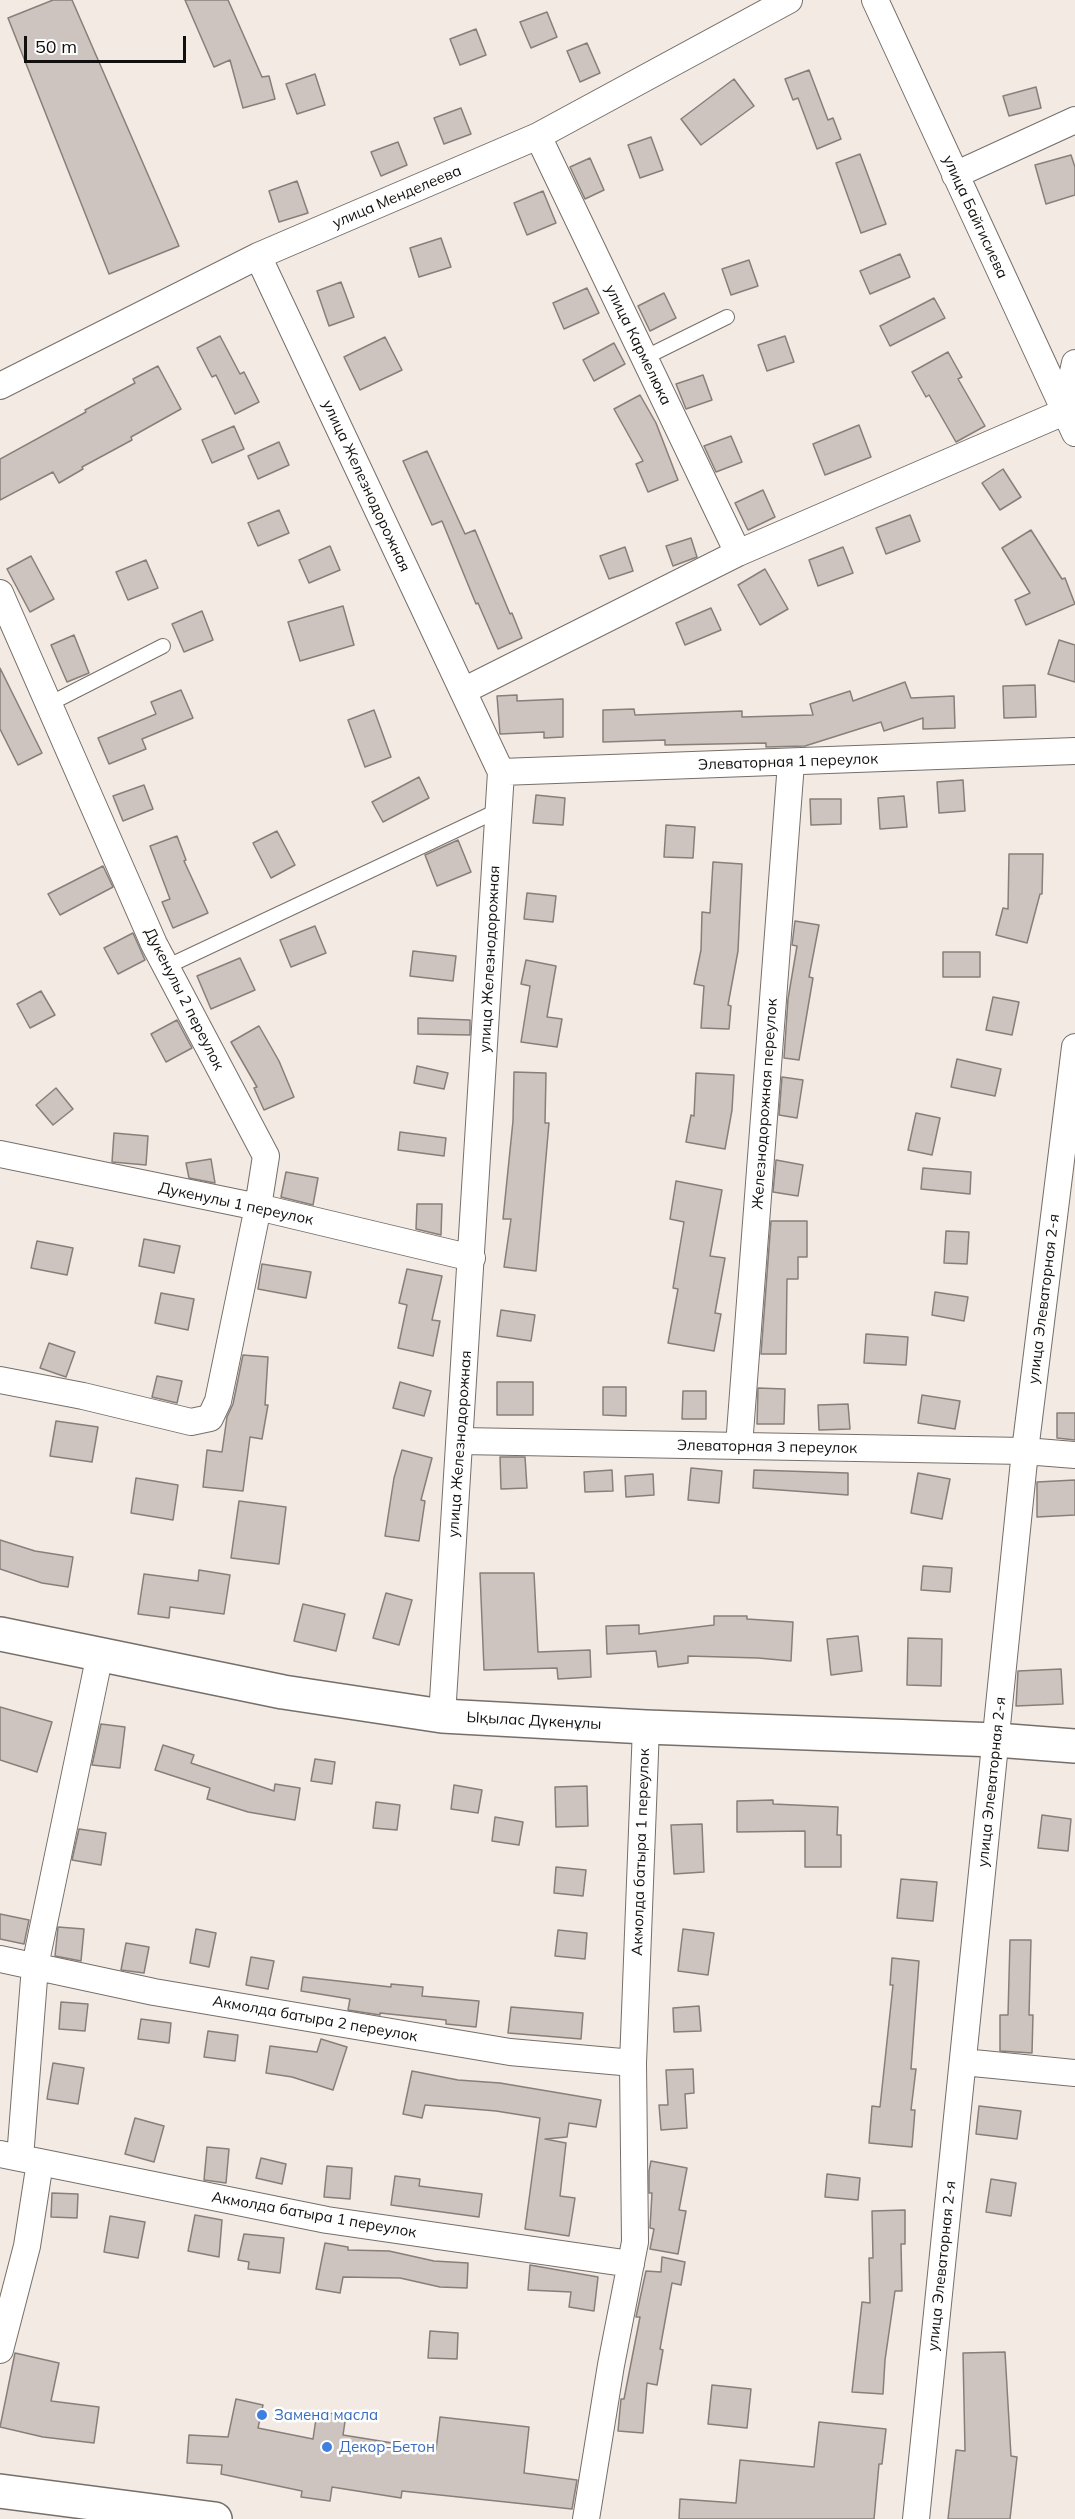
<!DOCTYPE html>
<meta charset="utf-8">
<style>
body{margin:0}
#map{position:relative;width:1075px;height:2519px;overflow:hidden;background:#f2eae3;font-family:Mulish,sans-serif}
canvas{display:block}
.scale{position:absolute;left:24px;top:36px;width:162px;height:27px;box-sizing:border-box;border:3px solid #12100e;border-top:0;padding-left:8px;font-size:18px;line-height:21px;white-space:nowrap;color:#12100e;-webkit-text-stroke:4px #fff;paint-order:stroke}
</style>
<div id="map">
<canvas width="1075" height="2519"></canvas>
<div class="scale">50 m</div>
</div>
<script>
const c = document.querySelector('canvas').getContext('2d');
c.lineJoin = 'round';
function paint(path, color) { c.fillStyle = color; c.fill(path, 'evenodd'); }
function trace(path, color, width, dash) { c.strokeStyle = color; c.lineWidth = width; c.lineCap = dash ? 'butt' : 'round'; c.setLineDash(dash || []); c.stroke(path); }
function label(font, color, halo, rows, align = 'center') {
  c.font = font + ' Mulish,sans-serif'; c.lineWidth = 5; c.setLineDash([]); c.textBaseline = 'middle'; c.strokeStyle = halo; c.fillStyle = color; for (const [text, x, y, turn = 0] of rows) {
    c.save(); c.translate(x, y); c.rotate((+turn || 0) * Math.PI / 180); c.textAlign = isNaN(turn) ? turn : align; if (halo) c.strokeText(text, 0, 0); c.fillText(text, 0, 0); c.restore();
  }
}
const building = new Path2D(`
 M53,0H72L179,246L109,274L8,18Z
 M185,0H228L262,77L269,76L275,99L243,108L230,60L214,67Z
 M547,12L557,37L531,48L520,22Z
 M476,29L486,55L460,65L450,39Z
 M587,43L600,73L580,82L567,51Z
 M809,70L828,120L833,118L841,139L817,149L798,98L793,100L785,79Z
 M315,74L325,105L297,114L286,84Z
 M734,79L754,106L701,145L681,119Z
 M1036,87L1041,108L1009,116L1003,96Z
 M461,108L471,134L444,144L434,118Z
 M651,137L663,170L640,178L628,145Z
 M398,142L407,165L381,176L371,152Z
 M860,154L886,224L861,233L836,163Z
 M1071,155L1075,167V195L1046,204L1035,165Z
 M590,158L604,190L585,199L570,167Z
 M297,181L308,213L279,222L269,191Z
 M543,191L556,223L527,235L514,203Z
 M441,238L451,267L419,277L410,248Z
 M900,254L910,277L870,294L860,271Z
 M749,260L758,286L731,295L722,269Z
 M341,282L354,317L329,326L317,291Z
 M587,288L599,313L564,329L553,303Z
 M664,293L676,318L650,331L638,306Z
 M934,298L945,318L890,346L880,326Z
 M220,336L240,374L244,372L259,402L235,414L216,375L212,377L197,348Z
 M785,336L794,362L767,371L758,345Z
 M385,337L402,370L360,390L344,357Z
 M614,343L625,364L594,381L583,360Z
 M948,352L962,377L958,379L985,426L956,442L929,395L926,397L912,372Z
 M158,366L181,409L131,437L132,440L82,467L83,469L59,483L53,472L0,500V459L86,412L85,410L135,383L133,379Z
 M703,375L712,400L686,409L676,384Z
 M640,395L656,423L678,480L648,492L636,464L643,461L614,409Z
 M859,425L871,457L825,475L813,444Z
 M234,426L244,449L212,463L202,440Z
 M731,436L742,462L716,472L704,446Z
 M279,442L289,465L258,479L248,456Z
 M427,451L465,534L475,530L510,614L512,613L522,638L498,649L478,603L476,604L442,521L432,525L403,461Z
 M1003,469L1021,497L1000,510L982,483Z
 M763,490L775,517L748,530L735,503Z
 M279,510L289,533L258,546L248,523Z
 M910,515L920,541L886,554L876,528Z
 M1031,530L1062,579L1065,578L1075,604L1026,625L1015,600L1030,593L1002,548Z
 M691,538L697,557L673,566L666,546Z
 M330,546L340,570L309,583L299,560Z
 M625,547L633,571L609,579L600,556Z
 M843,547L853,573L818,586L809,560Z
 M31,556L54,599L30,612L7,569Z
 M146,560L158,588L128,600L116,572Z
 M765,569L788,609L760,625L738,585Z
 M343,606L354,645L300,661L288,622Z
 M711,608L721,630L685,645L676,623Z
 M202,611L213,640L184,652L172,624Z
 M74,635L89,673L67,682L51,645Z
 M1059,640L1075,645V682L1048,674Z
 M0,668L42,753L18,765L0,729Z
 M905,682L911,698L954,696L955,728L923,729V718L884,731L881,722L805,746L766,747V743L665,745V740L603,742V710L634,709L635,715L742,711V717L813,715L810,704L850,691L853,701Z
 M1035,685L1036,717L1004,718L1003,686Z
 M181,690L193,718L142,739L146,749L109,764L98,738L156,714L151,702Z
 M517,695V701L563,699V737L544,738V732L500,734L497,696Z
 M374,710L391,757L365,767L348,720Z
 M419,777L429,798L383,822L372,802Z
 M963,780L965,811L939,813L937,782Z
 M144,785L153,809L123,821L113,796Z
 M536,795L565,798L563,825L533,823Z
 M904,796L907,827L880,829L878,798Z
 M810,799H841V824L811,825Z
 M666,825L695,827L693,858L664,857Z
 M277,831L295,865L271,878L253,843Z
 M177,836L186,860L184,861L208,913L173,928L162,902L170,899L150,846Z
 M458,840L471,872L437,886L425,855Z
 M1009,854H1043L1042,894H1040L1027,943L996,935L1003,908L1008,909Z
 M713,862L742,864L738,951L728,1005L731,1006L729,1029L701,1028L704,986L694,984L701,950L702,912L710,913Z
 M103,866L113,887L60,915L48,894Z
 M527,893L556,896L553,922L524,919Z
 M795,921L819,925L809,977L813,978L799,1060L784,1058L788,999L797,946L792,945Z
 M315,926L326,953L291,967L280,940Z
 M133,933L145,960L118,974L104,948Z
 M413,951L456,956L453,981L410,976Z
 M943,952H980V977H943Z
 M240,958L255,990L211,1009L197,976Z
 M526,960L556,966L547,1017L562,1019L557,1047L521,1042L530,986L521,984Z
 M41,991L55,1015L30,1028L17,1004Z
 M993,997L1019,1002L1012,1035L986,1030Z
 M418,1018L470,1020V1035L418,1034Z
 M177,1020L192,1048L166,1062L151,1034Z
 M259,1026L279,1061L294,1097L264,1110L254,1088L257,1087L231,1042Z
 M957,1059L1001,1069L995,1096L951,1087Z
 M417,1066L448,1073L444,1089L414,1083Z
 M514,1072L546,1073L545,1123H549L536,1271L504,1267L511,1219H503L513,1121Z
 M696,1073L734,1075L732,1110L725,1149L686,1142L691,1115L694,1116Z
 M782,1077L803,1080L797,1118L779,1115Z
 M56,1088L73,1109L53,1125L36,1105Z
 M916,1113L940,1118L932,1155L908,1150Z
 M400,1132L446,1138L444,1156L398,1150Z
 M114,1133L148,1136L146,1165L112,1162Z
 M211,1159L215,1183L189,1178L186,1163Z
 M776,1160L803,1165L798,1196L773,1192Z
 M923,1168L971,1172L970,1194L921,1189Z
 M286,1172L318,1178L313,1205L281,1197Z
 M676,1181L722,1190L710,1256L725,1258L715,1313L721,1314L714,1351L668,1343L678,1289L673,1288L684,1222L670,1219Z
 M417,1204H442L441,1235L416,1229Z
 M771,1221H807V1257H798V1279H787L786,1354H761Z
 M946,1231L969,1232L967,1264L944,1263Z
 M144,1239L180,1246L174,1273L139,1266Z
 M37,1241L73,1248L67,1275L31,1268Z
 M262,1264L311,1272L306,1298L258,1289Z
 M407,1269L442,1276L432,1320L440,1321L433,1356L398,1348L407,1305L399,1303Z
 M935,1292L968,1297L964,1321L932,1315Z
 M161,1293L194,1299L188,1330L155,1323Z
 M501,1310L535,1315L531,1341L497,1336Z
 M866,1334L908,1337L906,1365L864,1363Z
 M49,1343L75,1352L66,1377L40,1368Z
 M243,1355L268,1357L265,1405H268L262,1439L250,1437L243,1491L203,1487L207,1450L222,1452L227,1417L233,1404Z
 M157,1376L182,1381L177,1403L152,1397Z
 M400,1382L431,1391L424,1416L393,1408Z
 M497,1382H533V1415H497Z
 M603,1387H626V1416L603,1415Z
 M758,1388L785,1389L784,1424H757Z
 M683,1391H706V1419H682Z
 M922,1395L960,1401L955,1429L918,1423Z
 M848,1404L850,1429L819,1430L818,1405Z
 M1057,1413H1075V1440L1057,1438Z
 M56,1421L98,1427L92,1462L50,1456Z
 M402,1450L432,1458L421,1500L425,1501L419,1541L385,1536L394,1478Z
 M500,1457H525L527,1488L501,1489Z
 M691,1468L722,1471L719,1503L688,1500Z
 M612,1470L613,1491L585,1492L584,1472Z
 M754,1470L848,1473V1495L753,1488Z
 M918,1473L950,1479L942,1519L911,1513Z
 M653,1474L654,1495L626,1497L625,1476Z
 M136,1478L178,1485L173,1520L131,1513Z
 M1075,1480V1515L1037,1517V1482Z
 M239,1501L286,1507L279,1564L231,1558Z
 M0,1540L35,1551L73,1557L68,1587L42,1583L0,1569Z
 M923,1566L952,1568L950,1592L921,1590Z
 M199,1570L230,1575L224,1614L170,1607L169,1618L138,1614L144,1574L198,1581Z
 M480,1573H534L538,1652L590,1650L591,1677L558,1679L557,1668L484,1670Z
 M386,1593L412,1600L399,1645L373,1638Z
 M303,1604L345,1614L336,1651L294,1641Z
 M714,1616H747V1619L793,1622L791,1661L758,1658L688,1656V1663L658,1667L656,1651L607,1654L606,1626L639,1625V1634L714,1625Z
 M858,1636L862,1671L831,1675L827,1639Z
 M908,1638L942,1639L941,1686L907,1685Z
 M1061,1669L1063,1704L1016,1706L1018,1671Z
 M0,1707L52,1722L37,1772L0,1760Z
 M101,1724L125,1727L120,1768L92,1765Z
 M163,1745L194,1755L191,1763L274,1791L275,1784L300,1788L295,1820L248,1812L207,1799L210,1788L155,1770Z
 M315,1759L335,1762L332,1784L311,1781Z
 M454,1785L482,1790L478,1813L451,1809Z
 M587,1786L588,1826L556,1827L555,1787Z
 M773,1800V1804L838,1807L837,1835H841V1867H805V1831L737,1832V1801Z
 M376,1802L400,1805L397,1830L373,1828Z
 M1042,1815L1071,1819L1068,1851L1038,1848Z
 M495,1817L523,1822L519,1845L492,1841Z
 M702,1824L704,1872L674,1874L671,1825Z
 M79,1829L106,1833L101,1865L72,1860Z
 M556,1867L586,1870L583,1896L554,1893Z
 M901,1879L937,1882L933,1921L897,1918Z
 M0,1914L29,1920L24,1944L0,1939Z
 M58,1927L84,1929L81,1961L55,1956Z
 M196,1929L216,1933L209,1967L190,1963Z
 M683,1929L714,1933L708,1975L678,1971Z
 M558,1930L587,1933L585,1959L555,1956Z
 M1010,1940H1031L1029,2015H1033L1032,2053L1000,2051V2015H1008Z
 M126,1943L149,1947L144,1973L121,1970Z
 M251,1957L274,1961L268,1989L246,1985Z
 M892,1958L919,1961L911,2069H916L911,2110H915L912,2147L869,2143L872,2106L880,2107L893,1985H890Z
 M303,1977L391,1987V1984L423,1987L422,1996L479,2001L476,2027L446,2024V2020L380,2013V2015L348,2010L350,1999L301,1991Z
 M61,2002L88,2004L85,2031L59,2029Z
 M699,2006L701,2031L674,2032L673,2008Z
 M511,2007L583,2013L581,2039L508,2033Z
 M141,2019L171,2023L169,2043L138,2039Z
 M208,2031L238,2035L235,2061L204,2057Z
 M321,2039L347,2047L333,2090L292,2077L266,2073L270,2046L317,2052Z
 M53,2063L84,2068L78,2104L47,2099Z
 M693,2069L694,2093L685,2094L687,2128L661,2130L659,2105H668L666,2070Z
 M412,2071L458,2080L500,2083L601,2100L596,2127L569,2123L567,2137L545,2139L566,2143L560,2196L575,2198L569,2236L525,2229L540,2118L496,2111L425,2105L422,2118L403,2114Z
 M979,2106L1021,2111L1017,2139L976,2134Z
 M135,2118L164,2126L154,2162L125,2154Z
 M207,2147L229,2149L226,2183L204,2180Z
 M261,2158L286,2164L282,2184L256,2178Z
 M651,2161L687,2168L679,2210L686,2211L678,2254L650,2249L654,2229L650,2228L652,2193H649V2171Z
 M327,2166L352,2168L350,2199L324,2197Z
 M827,2174L860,2178L858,2200L825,2197Z
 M395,2176L420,2179L419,2186L482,2194L479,2217L391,2205Z
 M991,2179L1016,2183L1011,2216L986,2212Z
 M52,2193L78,2194L77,2218L51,2217Z
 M905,2210V2244H901L902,2291H895L885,2360L883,2394L852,2392L862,2302L870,2303L869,2258H873L872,2211Z
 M195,2215L222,2220L219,2257L188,2251Z
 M110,2216L145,2222L138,2258L104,2252Z
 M244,2234L284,2238L280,2273L248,2269L249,2262L238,2260Z
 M325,2243L348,2247V2250L389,2251L434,2261L468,2263L467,2288L440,2287L400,2278L343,2277L340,2293L316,2289Z
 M662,2257L685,2262L681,2285L672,2283L660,2349L663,2350L657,2385L647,2383L643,2433L618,2431L621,2399H624L640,2317H636L646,2271L661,2272Z
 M530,2265L598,2277L594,2311L569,2307L571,2292L528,2290Z
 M430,2331L458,2333L457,2359L428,2358Z
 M1005,2352L1011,2456L1017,2457L1010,2519H948L956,2450L965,2451L963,2353Z
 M15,2353L59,2363L51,2401L99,2407L94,2443L43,2437L0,2427Z
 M712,2385L751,2389L747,2428L708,2424Z
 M236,2399L263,2405L258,2428L313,2439L317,2412L346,2415L343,2435L436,2450L440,2417L529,2427L524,2473L577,2480L572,2509L402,2491L401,2498L332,2487L330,2501L301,2497L302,2491L221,2474L222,2465L187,2463L189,2435L228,2437Z
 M819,2422L886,2429L882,2464H879L874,2519H679L680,2499L736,2503L740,2460L814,2467Z`);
paint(building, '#cdc3bf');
trace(building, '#887f7b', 1.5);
const lane = new Path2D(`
 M644,358L727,317
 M49,704L163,646
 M166,967L499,810`);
const street = new Path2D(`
 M875,0L1075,433
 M538,136L738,553
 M955,175L1075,120
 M258,256L501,772L442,1716
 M0,386L258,256L538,136L789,0
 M0,593L154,944L266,1156L258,1207L218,1401L210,1418L191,1422L83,1396L0,1380
 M463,691L738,553L1064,412L1075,363
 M501,772L1075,751
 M0,1154L258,1207L472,1258
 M460,1441L1025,1451L1075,1455
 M739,1446L791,763
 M0,1959L154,1992L510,2052L633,2063
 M963,2062L1075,2073
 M0,2154L327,2220L631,2264
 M20,2158L35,1966L100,1654
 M0,2350L27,2246L40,2162
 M586,2519L611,2365L635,2242L633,2063L646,1727
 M916,2519L1025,1451L1075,1047`);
const secondary = new Path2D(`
 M0,1634L283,1692L442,1716L646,1727L996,1740L1075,1746
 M0,2491L215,2519`);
trace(lane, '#766f69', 16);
trace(street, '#766f69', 28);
trace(secondary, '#766f69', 36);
trace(lane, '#fff', 14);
trace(street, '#fff', 26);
trace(secondary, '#fff', 33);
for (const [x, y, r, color] of [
 [262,2415,6,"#3f7fe0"],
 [327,2447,6,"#3f7fe0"]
]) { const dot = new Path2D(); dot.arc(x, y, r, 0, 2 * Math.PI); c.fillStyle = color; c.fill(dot); trace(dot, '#fff', 2); }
label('15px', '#12100e', '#fff', [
 ["улица Менделеева",397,197,-23],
 ["улица Байгисиева",975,217,65],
 ["улица Кармелюка",638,345,64],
 ["улица Железнодорожная",366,486,65],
 ["Элеваторная 1 переулок",788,762,-2],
 ["улица Железнодорожная",490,959,-87],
 ["Дукенулы 2 переулок",184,999,63],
 ["Железнодорожная переулок",765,1104,-86],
 ["Дукенулы 1 переулок",236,1204,12],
 ["улица Элеваторная 2-я",1044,1299,-83],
 ["улица Железнодорожная",460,1444,-86],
 ["Элеваторная 3 переулок",767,1447,1],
 ["Ықылас Дүкенұлы",534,1721,3],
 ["улица Элеваторная 2-я",992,1782,-84],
 ["Акмолда батыра 1 переулок",641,1852,-88],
 ["Акмолда батыра 2 переулок",315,2019,10],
 ["Акмолда батыра 1 переулок",314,2215,10],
 ["улица Элеваторная 2-я",942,2266,-84]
]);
label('15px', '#366cbe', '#fff', [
 ["Замена масла",274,2415],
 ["Декор-Бетон",339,2447]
], 'left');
</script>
